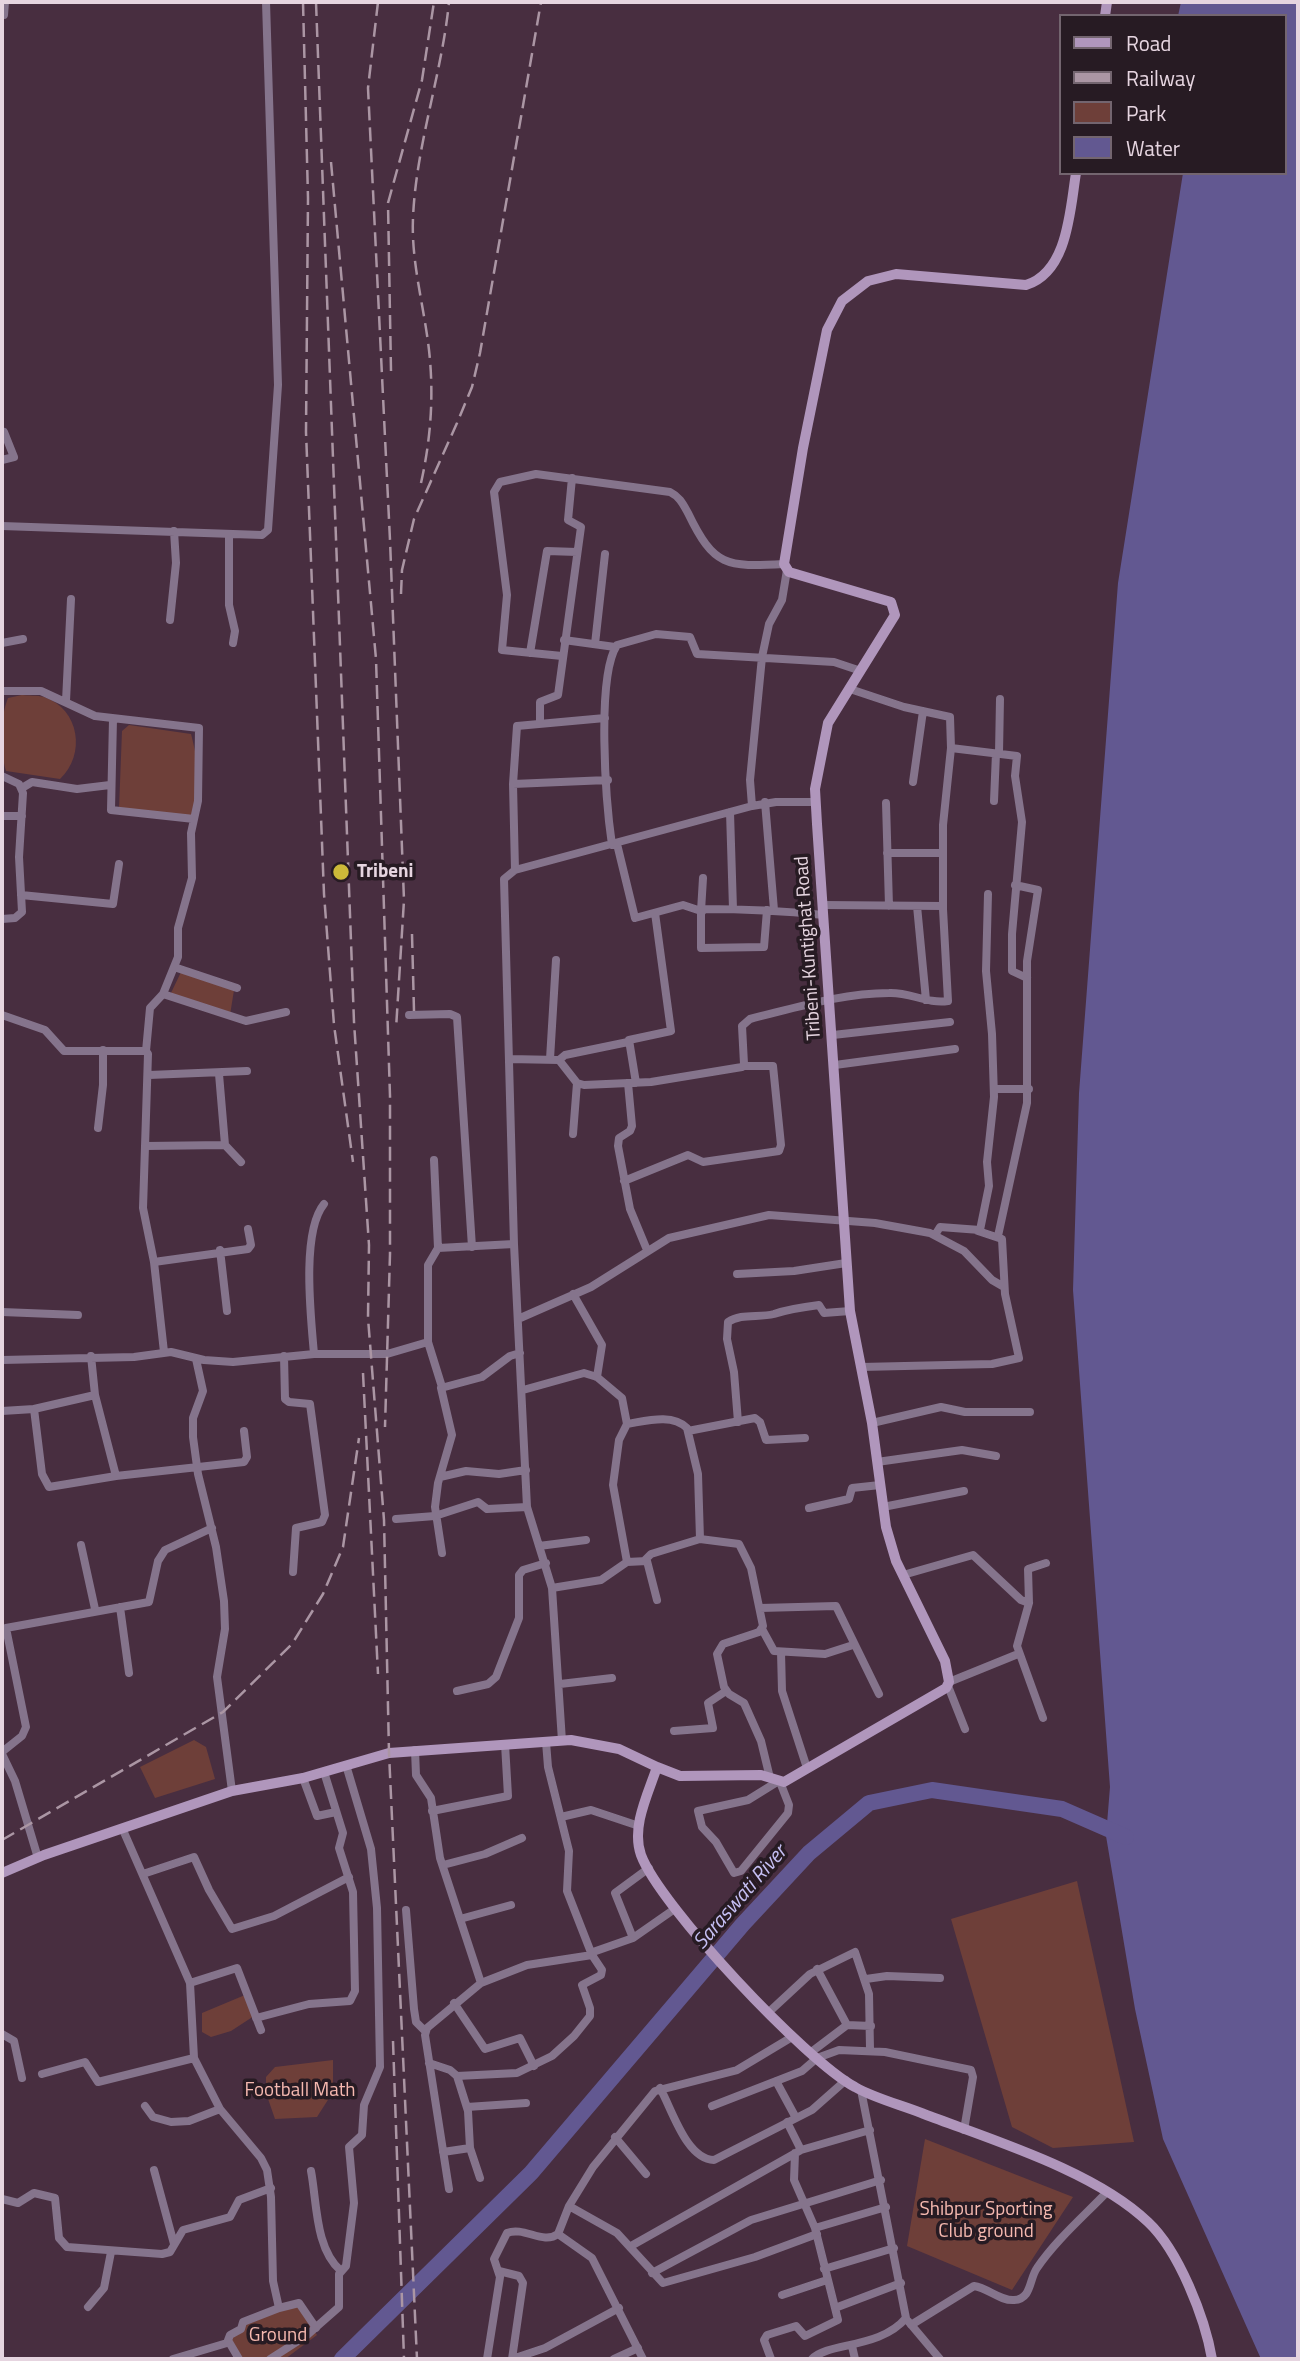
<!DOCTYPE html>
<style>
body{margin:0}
#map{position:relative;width:1300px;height:2361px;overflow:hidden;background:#482e40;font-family:"Titillium Web",sans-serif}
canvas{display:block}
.frame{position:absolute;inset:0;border:4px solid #e6d5e0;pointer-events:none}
.legend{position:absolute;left:1059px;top:14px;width:228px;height:161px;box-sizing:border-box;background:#271b23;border:2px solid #73656f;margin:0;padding:9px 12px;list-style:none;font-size:21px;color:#e6d5e0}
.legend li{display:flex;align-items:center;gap:14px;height:35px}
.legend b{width:35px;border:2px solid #73656f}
</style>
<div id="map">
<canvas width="1300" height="2361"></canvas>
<div class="frame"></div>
<ul class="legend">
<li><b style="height:9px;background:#b096bc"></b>Road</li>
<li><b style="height:9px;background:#ab96a4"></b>Railway</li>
<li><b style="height:19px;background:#6e3f39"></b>Park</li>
<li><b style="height:19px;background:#625891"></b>Water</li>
</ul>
</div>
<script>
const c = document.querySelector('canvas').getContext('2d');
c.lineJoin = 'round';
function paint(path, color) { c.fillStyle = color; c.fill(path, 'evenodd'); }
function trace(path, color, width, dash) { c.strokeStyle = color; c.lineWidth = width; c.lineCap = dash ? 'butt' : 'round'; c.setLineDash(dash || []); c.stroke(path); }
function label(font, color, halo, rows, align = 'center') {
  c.font = font + ' "Titillium Web",sans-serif'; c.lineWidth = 7; c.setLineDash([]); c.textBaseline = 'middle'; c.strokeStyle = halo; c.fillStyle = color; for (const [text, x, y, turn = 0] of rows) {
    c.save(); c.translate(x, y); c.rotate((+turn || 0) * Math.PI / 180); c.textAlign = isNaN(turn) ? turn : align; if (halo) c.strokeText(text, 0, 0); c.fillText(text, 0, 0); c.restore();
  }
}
paint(new Path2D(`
 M22,695C28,696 37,695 44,697C80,709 86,755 60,779L6,771C0,750 0,718 8,698Z
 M129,725L191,734C198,760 204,796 189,819L119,809L122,731Z
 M182,970L235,984L230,1015L170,995Z
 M194,1740L206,1747L215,1779L155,1798L140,1767Z
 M1077,1881L1134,2142L1053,2148L1012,2127L951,1919Z
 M245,1995L254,2016L231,2031L211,2037L202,2032V2013Z
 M333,2060V2092L317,2117L275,2119L266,2093V2077L275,2067Z
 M925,2139L1073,2197L1012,2290L907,2246Z
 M297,2303L317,2335L285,2359H241L227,2333Z`), '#6e3f39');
paint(new Path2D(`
 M1181,2H1298V2359H1261L1163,2139L1135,2009L1106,1836L1110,1787L1073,1290L1079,1093L1118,583L1183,173H1284V16H1178Z`), '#625891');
trace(new Path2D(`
 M342,2359L531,2173L743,1924L809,1853L869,1803L932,1790L1062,1809L1126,1837`), '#625891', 16);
trace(new Path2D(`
 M4,15L5,2
 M2,460L14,457L4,432
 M2,526L262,535L268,530L278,385L266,2
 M229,534V605L235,631L233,643
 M170,620L176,563L174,531
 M564,640L615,647
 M2,643L23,639
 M595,644L605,554
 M530,653L547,551L577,552
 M562,656L502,650L507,595L494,492L500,482L536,474L670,492C680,497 683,504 688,513C714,567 726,567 784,564
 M850,689L904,707L950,717L951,748L1017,756L1015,776L1022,822L1012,934V971L1027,978
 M2,691H41L95,716L199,728L198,801L191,833L192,878L178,928V957L163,994L150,1008L146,1051
 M66,701L71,599
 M113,719L111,810L194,819
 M540,722V702L558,695L581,527L568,520L572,478
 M999,753L1000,699
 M2,776L19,784L23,793L19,857L22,912L15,918L2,919
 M913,782L923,711
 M513,784L608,780
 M22,788L32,782L77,789L110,785
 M994,801L996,753
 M765,802L774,910
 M886,803L889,906
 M752,806L750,780L762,657L769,624L782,600L787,570
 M730,812L733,909
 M2,816H22
 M617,844L635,918L683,905L701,911L703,878
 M612,845C606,804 596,677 617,645L656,634L690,637L697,654L834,662L861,671
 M887,853H943
 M515,870L513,784L517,726L605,718
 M21,895L113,904L119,864
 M823,905L943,906
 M917,906L926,1000
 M767,910L764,947L701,948V913L704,909C744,909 784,911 824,915
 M174,967L237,988
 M163,994L246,1021L286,1012
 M2,1015L45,1030L64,1051H146L148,1054L143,1208L154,1262L164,1352
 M409,1015L450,1014L457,1017L472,1247
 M833,1035L950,1022
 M509,1059L559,1060L577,1083L584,1085L651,1082L742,1067L744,1064L742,1026L750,1019C795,1008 842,993 889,993C910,992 927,1004 948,1001L943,909V825L951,748
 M550,1059L556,960
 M559,1060L565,1055L628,1042
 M835,1065L955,1049
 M219,1074L225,1145
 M149,1075L247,1071
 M628,1083L632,1126L630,1131L619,1138L618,1146L630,1209L647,1250
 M636,1083L629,1040L671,1031L655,913
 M994,1089H1029
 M98,1128L103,1085V1050
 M573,1134L577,1083
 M146,1146L225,1145L241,1162
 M434,1160L438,1248L514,1244
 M624,1181L688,1155L703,1162L779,1151L781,1145L773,1066H743
 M935,1235L940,1227L980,1230L989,1186L987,1162L994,1097L992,1034L986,971L988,894
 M998,1236L1027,1103V961L1038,890L1015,885
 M438,1248L428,1265V1342L442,1387
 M220,1250L227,1311
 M154,1262L248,1249L251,1245L248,1229
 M737,1274L794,1271L846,1263
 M573,1294L602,1345L597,1377
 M2,1312L78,1315
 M518,1319L591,1287L669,1238L769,1215L875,1223L930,1233L964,1251L992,1280L1004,1287
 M314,1354C311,1318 301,1232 324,1204
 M91,1356L95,1395L116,1476
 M284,1356L285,1399L289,1402L310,1404L325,1515L322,1522L296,1528L293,1572
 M196,1359L203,1391L193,1418V1437L198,1474L216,1547L224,1601L225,1629L217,1677L232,1791
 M2,1360L134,1357L171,1352L204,1360L233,1362L314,1354H387L428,1342
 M861,1367L992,1364L1019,1358L1005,1294L1002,1239L978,1231
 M523,1390L584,1373L597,1377L622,1398L627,1424L619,1440L613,1485L627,1562L601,1580L552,1588
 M95,1395L34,1409L42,1474L49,1487L116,1476L244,1462L247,1457L244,1431
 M2,1411L34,1409
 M738,1422L734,1372L727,1339L728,1322C741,1313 759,1318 774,1314C789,1309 803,1307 819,1305L824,1313L850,1311
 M872,1423L941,1407L965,1412H1030
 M627,1424C646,1421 672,1413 687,1428L698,1474L700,1539
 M688,1431L755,1418L760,1422L766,1440L805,1438
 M877,1462L962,1450L996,1456
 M440,1477L466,1471L499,1474L526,1470
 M883,1507L964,1491
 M809,1508L849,1499L852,1488L880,1485
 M396,1519L435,1516L478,1502L487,1509L527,1507
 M81,1545L95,1609
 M539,1546L586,1540
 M442,1553L435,1507L438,1483L452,1435L441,1388L482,1377L510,1356L520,1353
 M645,1560L651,1554L700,1539L739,1544L751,1568L763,1626L759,1632L723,1644L717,1654L724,1687L729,1694L744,1703L761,1741L770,1778
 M627,1562L647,1561L657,1600
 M903,1575L973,1555L1021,1600L1029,1603
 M120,1607L129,1673
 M760,1608L836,1606L879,1694
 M762,1629L774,1651L825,1654L853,1645
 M781,1652L782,1691L807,1768
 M949,1682L1018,1654
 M560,1684L612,1678
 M948,1686L965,1729
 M457,1691L488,1684L496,1677L519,1618V1575L523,1570L546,1563
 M1043,1718L1017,1646L1029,1603L1028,1569L1046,1563
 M674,1731L713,1728L708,1703L726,1691
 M562,1741L552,1588L527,1507L514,1244L504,879L515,870L752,806L776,802H816
 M415,1750L416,1775L431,1798L440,1858L481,1983
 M2,1752L22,1736L26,1727L6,1628L149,1602L158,1561L165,1550L212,1528
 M2,1754L15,1781L38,1858
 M303,1778L317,1816L336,1812
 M777,1782L748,1800L698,1811L702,1827L716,1842L734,1873L741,1871L788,1813L789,1805L780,1782
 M432,1811L508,1796L505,1744
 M561,1817L591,1810L639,1826
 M123,1830L190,1983L194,2058L220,2109L261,2158L267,2170L271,2197L273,2281L279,2308L243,2322L241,2329L230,2335L227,2343L173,2359
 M443,1865L485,1854L522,1838
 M143,1874L194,1857L209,1890L232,1929L274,1916L349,1877
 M406,1910L414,2009L416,2022L425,2031
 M460,1919L511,1905
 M633,1938L615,1893L649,1868
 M593,1952L633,1938L676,1908
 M817,1969L847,2025
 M866,1979L887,1976L940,1978
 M190,1983L237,1968L261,2030
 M454,2003L485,2049L520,2038L534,2066
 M769,2012L810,1974L855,1952L869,1994L870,2049
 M256,2018L309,2004L350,2001L355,1991L353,1892L339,1848L343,1833L324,1772
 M2,2034L14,2041L22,2078
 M810,2053L847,2025L871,2026
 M429,2063L450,2070L457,2076L468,2111L470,2148L480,2178
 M42,2074L85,2062L98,2082L194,2058
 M457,2076L517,2073L552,2056L574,2036L590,2016V2008L582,1985L601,1975L602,1970L592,1955
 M776,2081L796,2118
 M660,2088C672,2109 686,2159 714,2160L812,2110L846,2080
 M145,2106L153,2117L171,2122L189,2121L220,2109
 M712,2106L802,2071L817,2058L839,2050L885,2052L971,2070L973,2077L964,2130
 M467,2107L526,2103
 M787,2122L801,2150
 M615,2137L646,2174
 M443,2152L470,2148
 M154,2170L174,2244
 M311,2171C317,2202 315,2249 341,2271
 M449,2189L425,2035L427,2028L481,1983L527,1965L592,1955L567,1891L569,1851L548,1767L546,1742
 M2,2199L18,2203L34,2193L55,2198L59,2238L67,2247L162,2254L170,2252L183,2230L230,2217L239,2200L271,2188
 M569,2206L617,2233L663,2283L755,2257L817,2234
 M815,2228L886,2207
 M631,2246L801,2150L870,2130
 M824,2269L894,2248
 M499,2271L519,2276L523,2283L512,2359L545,2348L619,2308
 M652,2273L751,2220L881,2180
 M782,2295L827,2280
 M88,2307L104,2288L111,2252
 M279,2308L299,2303L316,2328
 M835,2308L901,2283
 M908,2321L940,2359
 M911,2325L974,2286C988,2288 1000,2301 1014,2300C1032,2299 1029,2279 1037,2268C1056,2240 1084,2216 1107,2192
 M229,2342L239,2359
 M852,2346L855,2359
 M270,2359L306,2336L339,2307V2274L346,2266L354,2203L349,2147L362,2135L364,2105L380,2067L377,1908L371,1849L346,1765
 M487,2359L500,2277L494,2259L507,2233C524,2226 543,2245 558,2234
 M614,2359L638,2348
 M643,2359L592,2258L558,2234L569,2206L593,2167L655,2091L737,2070L792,2037
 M771,2359L764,2340L767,2335L796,2326L805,2336L838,2320L815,2228L794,2180L795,2153
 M812,2359C828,2342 880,2349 906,2318L861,2090`), '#85748c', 8);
trace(new Path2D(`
 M1105,16L1107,2
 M657,1767L680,1776L761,1775L784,1782L946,1688L949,1682L945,1661L896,1561L886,1527L872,1423L850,1311L817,824L815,789L828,723L895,615L891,602L789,572L784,564L803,448L827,330L842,301L868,281L896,274L1026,285C1068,272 1070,210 1076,173
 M2,1873L44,1855L232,1791L303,1778L389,1753L571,1740L619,1749L657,1767C648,1794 631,1827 641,1855C660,1906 806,2061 855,2087C876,2099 902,2105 924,2114C992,2140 1095,2171 1148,2222C1179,2251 1205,2318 1212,2359`), '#b096bc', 10);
trace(new Path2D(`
 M303,2L308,198L306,432L324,894L334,1025L353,1162
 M316,2L354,1022L369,1245L368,1318L384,1520L389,1753L417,2359
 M378,2L368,88L390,540L404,900L396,1029
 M331,162L376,659L390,1096V1254L385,1427
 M391,371L388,203L422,80L434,2
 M421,483C431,438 434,395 429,350C424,306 411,262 413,218C416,145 442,74 449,2
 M401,594L402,570L414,519L457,423L472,387L480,353L541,2
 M412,934L414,1011
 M363,1373L378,1674
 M2,1840L223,1712L292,1644L323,1594L343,1547L359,1438
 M393,2041L404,2359`), '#ab96a4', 2.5, [14, 7]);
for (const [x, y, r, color] of [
 [341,872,9,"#ccb939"]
]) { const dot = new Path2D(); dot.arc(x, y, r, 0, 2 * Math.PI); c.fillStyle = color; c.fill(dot); trace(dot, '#271b23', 2.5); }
label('bold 19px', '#e6d5e0', '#271b23', [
 ["Tribeni",357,872]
], 'left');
label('19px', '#e6d5e0', '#271b23', [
 ["Tribeni-Kuntighat Road",809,948,-94]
]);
label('19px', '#f6b9b0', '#271b23', [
 ["Football Math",300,2091],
 ["Shibpur Sporting",986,2210],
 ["Club ground",986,2232],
 ["Ground",278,2336]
]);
label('italic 21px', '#c5bff3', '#271b23', [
 ["Saraswati River",741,1898,-49]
]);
</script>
